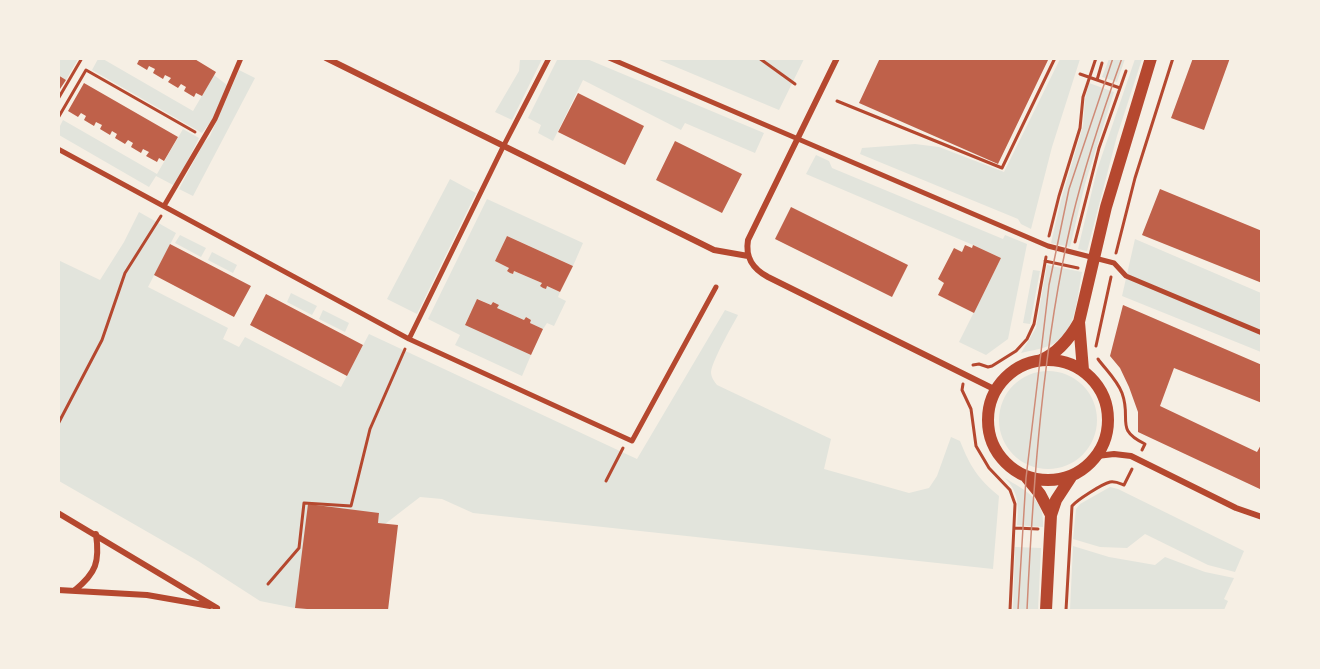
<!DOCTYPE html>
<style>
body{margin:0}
#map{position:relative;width:1320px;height:669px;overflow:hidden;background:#f6efe4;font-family:Mulish,sans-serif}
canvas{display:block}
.frame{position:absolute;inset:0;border:60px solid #f6efe4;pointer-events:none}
</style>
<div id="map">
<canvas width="1320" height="669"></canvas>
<div class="frame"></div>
</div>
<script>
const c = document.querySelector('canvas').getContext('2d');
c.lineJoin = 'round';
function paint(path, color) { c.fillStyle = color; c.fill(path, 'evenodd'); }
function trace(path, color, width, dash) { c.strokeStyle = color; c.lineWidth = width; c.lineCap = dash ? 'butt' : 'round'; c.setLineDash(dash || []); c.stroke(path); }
paint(new Path2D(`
 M59,58L78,59L66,80L59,75Z
 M558,58L587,59L764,133L755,153L685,123L681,130L583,80L553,141L538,133L541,125L528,118Z
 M98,59H103L193,111L214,75L227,85L213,119L202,133L92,70Z
 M520,59H542L512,120L495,112L519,71Z
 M657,59H804L779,110Z
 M1060,59H1080L1052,147L1031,229L1021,224L1018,219L860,154L862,148L915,144L939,147L1004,172Z
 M1109,59H1125L1117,82L1102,77Z
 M1135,59H1142L1117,136L1087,251L1078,249L1097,170Z
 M239,70L255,78L193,196L179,189L203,144L210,136Z
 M1089,83L1114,92L1085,184L1070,247L1051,243L1061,200L1083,126L1085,99Z
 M63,120L157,174L183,129L199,138L175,186L156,176L149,187L59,135V128Z
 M816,155L829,161L832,168L1003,239L1005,235L1027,244L1008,339L986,355L959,342L1001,258L973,245L806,174Z
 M450,179L476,193L417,314L387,299Z
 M487,199L583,243L573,266L507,236L495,261L509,268L507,271L513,274L514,271L542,283L540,286L546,289L547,286L560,292L558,297L566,301L554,326L547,323L543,329L530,323L531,320L526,317L524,320L497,308L498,305L493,302L491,305L478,299L465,324L531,355L522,376L455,345L460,335L428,319Z
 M139,212L176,233L148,287L228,328L223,339L239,347L245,337L341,387L369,334L637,459L725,310L738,315C731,328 713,359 711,372C711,377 714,381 717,385L831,439L824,469L909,493L929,488L937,476L951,437L960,441C970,466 978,479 999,496L993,569L473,513L442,499L420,497L385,524L378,523L379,513L295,608L260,601L198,561L59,481L58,260L100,280L124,242Z
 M180,235L206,248L201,257L175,243Z
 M1135,239L1261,293V352L1122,296Z
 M212,252L237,265L233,273L208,260Z
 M1047,265L1082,272C1077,295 1077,332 1053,344C1044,349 1032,350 1021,353L1036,328Z
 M1033,270L1040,271L1030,324L1023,323Z
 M291,293L317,306L312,315L287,302Z
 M323,310L349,323L345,332L319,319Z
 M999 420a49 49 0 1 1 98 0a49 49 0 1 1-98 0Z
 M1005,478C1025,491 1045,498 1043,527L1017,525C1019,507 1019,492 1005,478Z
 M1110,487L1118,489L1244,551L1235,572L1208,565L1145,534L1127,548L1100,547L1073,539L1076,509L1080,504Z
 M1073,546L1109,557L1155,565L1165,557L1205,572L1234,578L1224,599L1228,601L1224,610H1070Z
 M1015,547L1041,548L1038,610H1013Z`), '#e2e4dc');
paint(new Path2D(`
 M137,58H193L216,72L202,96L196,93L194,97L184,91L186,87L181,84L178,88L168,82L171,78L165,75L163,79L153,73L155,69L149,66L147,70L137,64L139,60Z
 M880,58H1049L998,164L859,103Z
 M1193,58H1230L1204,130L1171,118Z
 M58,75L66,80L58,92Z
 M84,83L178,137L164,161L159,158L157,162L146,156L149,152L143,149L141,153L131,147L133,143L128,140L125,144L115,138L117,134L112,131L110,135L100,129L102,125L96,122L94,126L84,120L86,116L81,113L78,117L68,111Z
 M578,93L644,126L625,165L558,132Z
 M675,141L742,174L722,213L656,180Z
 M1160,189L1262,231V283L1142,235Z
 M791,207L908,265L892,297L775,239Z
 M507,236L573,266L560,292L547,286L546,289L543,288L540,286L542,283L514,271L513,274L510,273L507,271L509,268L495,261Z
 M170,244L251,286L234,317L154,275Z
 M965,245L972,248L973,245L1001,258L974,313L938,295L944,283L938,279L954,248L962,252Z
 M266,294L363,345L347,376L250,325Z
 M477,299L491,305L493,302L499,305L497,308L524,320L526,317L531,320L530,323L543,329L531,355L465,325Z
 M1123,305L1262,365V403L1174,368L1160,406L1257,452L1262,443V490L1138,432V412L1129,387L1120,368L1110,356Z
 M308,504L379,513L378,523L398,525L388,610H319L295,608Z`), '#bf614a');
trace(new Path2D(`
 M759,58L795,84
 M1080,74L1120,88
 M1097,80L1102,63
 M58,99L82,58
 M837,101L1002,168L1055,58
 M58,118L86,70L195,132
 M1049,236L1059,196L1080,128L1083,97L1096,58
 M1075,242L1099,148L1126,71
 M1116,253L1135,178L1173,58
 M1045,261L1078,268
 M1096,346L1111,277
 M1098,359C1106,370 1117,380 1122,393C1132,420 1114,429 1145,444L1142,450
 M973,365L979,364L988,367L992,366L1016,351L1027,339L1034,324L1046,257
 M963,384L962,390L971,409L976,446L989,468L1010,490L1015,504L1010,610
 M58,424L102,340L125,273L161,216
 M606,481L623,448
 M1015,528L1038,529
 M268,584L299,548L304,503L351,506L370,429L405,349
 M1066,610L1072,506C1077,500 1102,484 1110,482C1115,481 1119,483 1124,485L1132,469`), '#b5482f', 3);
trace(new Path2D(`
 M609,58L1048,246L1114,263L1126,276L1262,333
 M58,149L409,339L632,441L716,287
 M164,206L215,119L241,58
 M409,339L503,147L549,58`), '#b5482f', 5);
trace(new Path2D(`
 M326,58L714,250L748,256
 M837,58L748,240C745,258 753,269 768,277L996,390
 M1097,456L1114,454L1131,456L1236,508L1262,517
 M58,513L217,608
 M58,590L147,595L210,606
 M75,590C96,573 100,562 96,534`), '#b5482f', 6);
trace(new Path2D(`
 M988 420a60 60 0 1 1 120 0a60 60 0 1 1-120 0Z
 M1041,360C1058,353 1070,338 1079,322
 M1083,370L1079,322L1106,207L1151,58
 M1027,478L1040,494L1051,515
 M1046,610L1051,515L1056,500L1071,477`), '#b5482f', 12);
trace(new Path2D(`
 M1018,610L1026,478L1049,285L1069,189L1113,58
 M1027,610C1033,482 1043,344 1072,219C1085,164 1103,111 1122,58`), '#cf8b77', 1.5);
</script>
